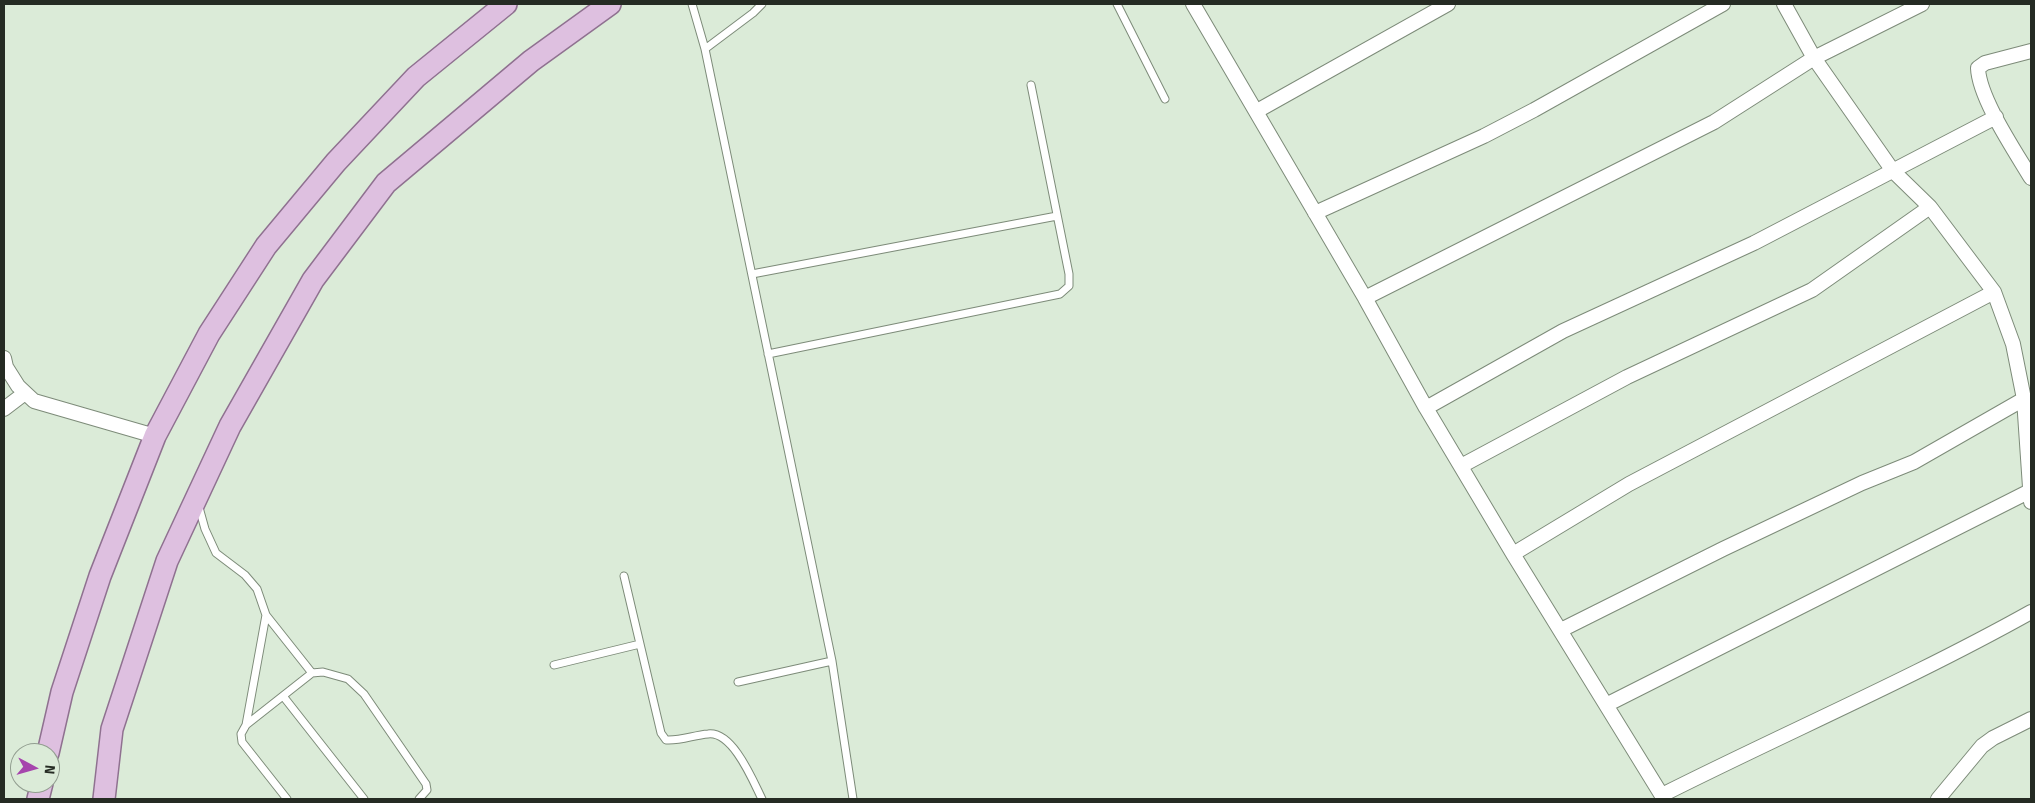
<!DOCTYPE html>
<style>
body{margin:0}
#map{position:relative;width:2035px;height:803px;overflow:hidden;background:#dbebd8;font-family:"Fira Sans",sans-serif}
canvas{display:block}
.frame{position:absolute;inset:0;border:5px solid #252b23;pointer-events:none}
.north{position:absolute;left:10px;top:743px;width:50px;height:50px;box-sizing:border-box;background:#dbebd8;border:1px solid #929e90;border-radius:50%;rotate:96deg;font-size:14px;font-weight:700;line-height:20px;text-align:center;color:#252b23}
.north::after{content:'';display:block;margin:auto;width:18px;height:22px;background:#a645ad;clip-path:polygon(50% 0,100% 100%,50% 72%,0 100%)}
</style>
<div id="map">
<canvas width="2035" height="803"></canvas>
<div class="frame"></div>
<div class="north">N</div>
</div>
<script>
const c = document.querySelector('canvas').getContext('2d');
c.lineJoin = 'round';
function trace(path, color, width, dash) { c.strokeStyle = color; c.lineWidth = width; c.lineCap = dash ? 'butt' : 'round'; c.setLineDash(dash || []); c.stroke(path); }
const lane = new Path2D(`
 M692,4L705,49L832,661L853,799
 M1117,4L1165,99
 M705,49L753,13L762,4
 M752,274L1057,216
 M768,354L1060,294L1069,286V274L1031,85
 M196,506L200,511L205,529L216,553L245,575L257,589L266,615L312,673L323,672L348,679L364,694L426,784L427,790L419,799
 M624,576L661,733L666,740C681,741 694,735 708,734C733,731 753,781 762,799
 M554,665L640,644
 M738,682L832,661
 M283,696L364,799
 M246,725L266,615
 M287,799L242,742L241,734L246,725L312,673`);
const street = new Path2D(`
 M1193,4L1365,298L1426,408L1513,554L1664,799
 M1784,4L1814,58L1893,171L1930,207L1994,292L2013,344L2024,399L2031,502
 M2031,51L1985,63L1978,68C1979,98 2015,151 2031,178
 M1257,111L1448,4
 M1315,213L1484,136L1534,110L1723,4
 M1365,298L1714,122L1814,58L1922,4
 M4,358L6,367L18,386L34,401L155,436
 M1426,408L1563,331L1754,243L1996,117
 M4,409L25,393
 M1461,466L1627,377L1812,290L1930,207
 M1513,554L1629,484L1994,292
 M1561,630L1723,549L1862,483L1914,462L2024,399
 M1606,705L2030,491
 M1662,795C1785,733 1911,679 2031,612
 M1938,799L1982,746L1993,738L2031,719`);
const primary = new Path2D(`
 M48,753L62,692L100,576L155,436L209,334L266,246L336,162L416,77L506,4
 M38,799L42,783
 M104,799L112,729L167,561L230,426L313,280L386,183L531,61L610,4`);
trace(lane, '#7d8b79', 9);
trace(street, '#7d8b79', 16);
trace(primary, '#8f7190', 24);
trace(lane, '#fff', 7);
trace(street, '#fff', 14);
trace(primary, '#dec0e0', 21);
</script>
